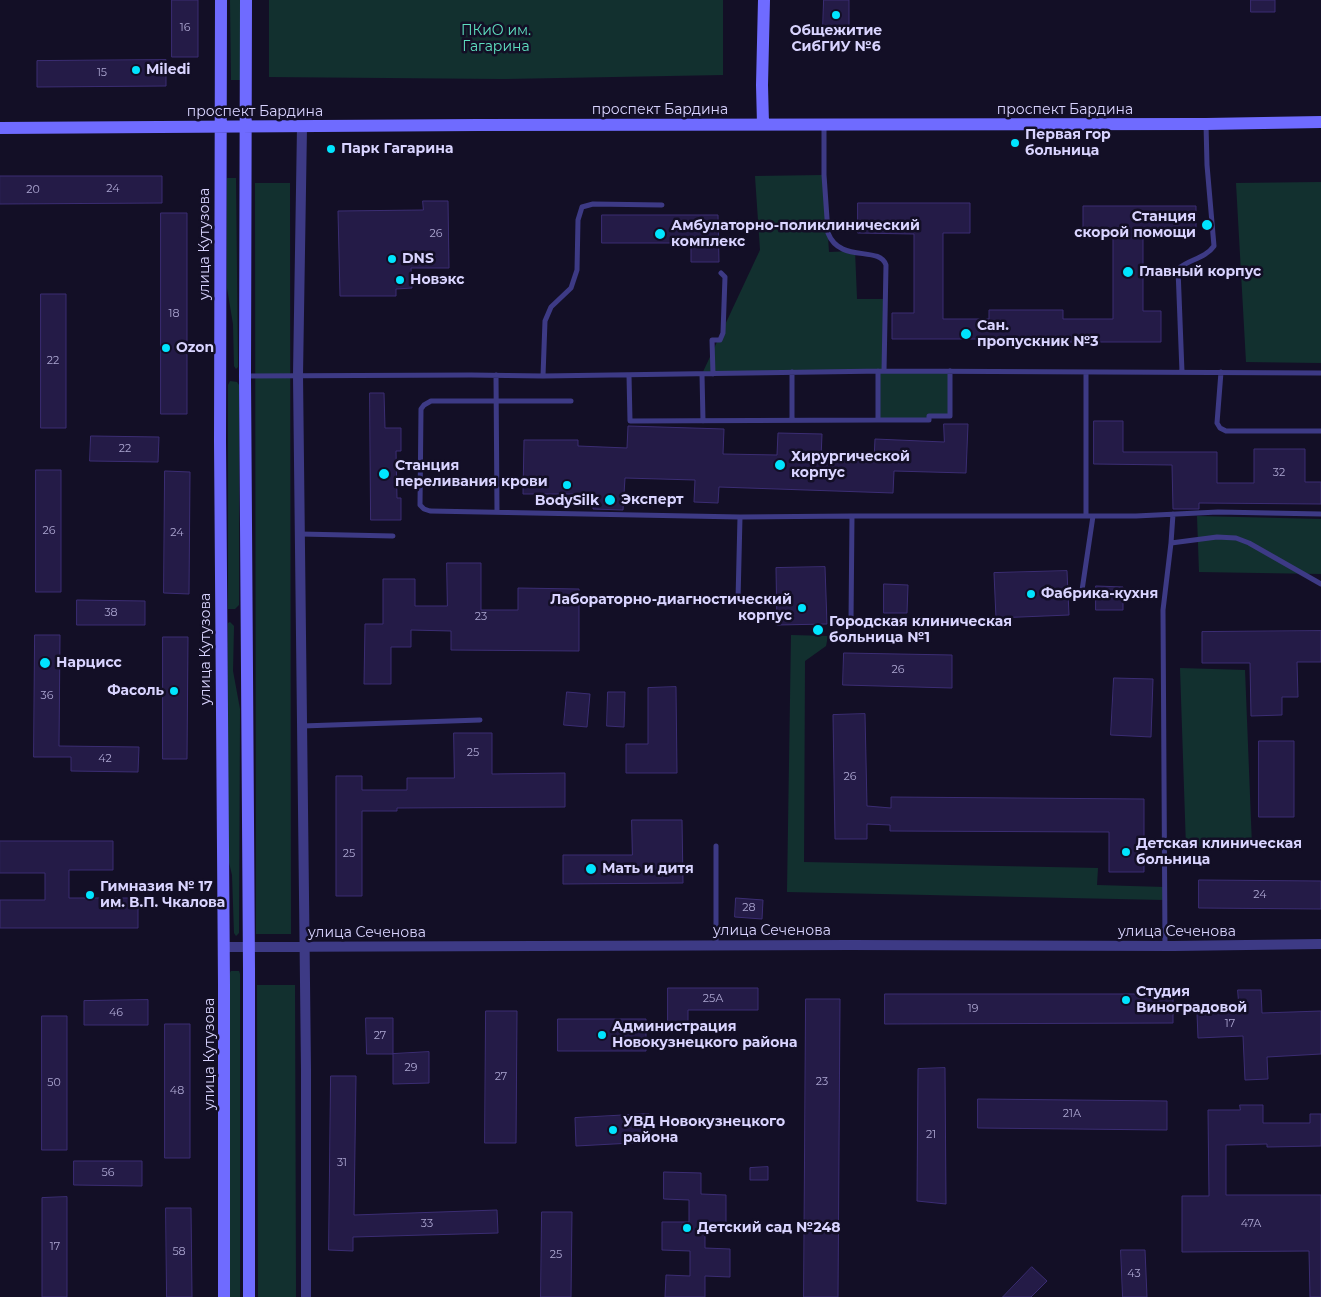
<!DOCTYPE html>
<meta charset="utf-8">
<style>
body{margin:0}
canvas{display:block;background:#130f26}
</style>
<canvas width="1321" height="1297"></canvas>
<script>
const c = document.querySelector('canvas').getContext('2d');
c.lineJoin = 'round';
function paint(path, color) { c.fillStyle = color; c.fill(path, 'evenodd'); }
function trace(path, color, width, dash) { c.strokeStyle = color; c.lineWidth = width; c.lineCap = dash ? 'butt' : 'round'; c.setLineDash(dash || []); c.stroke(path); }
function label(font, color, halo, rows, align = 'center') {
  c.font = font + ' Montserrat,sans-serif'; c.lineWidth = 5; c.setLineDash([]); c.textBaseline = 'middle'; c.strokeStyle = halo; c.fillStyle = color; for (const [text, x, y, turn = 0] of rows) {
    c.save(); c.translate(x, y); c.rotate((+turn || 0) * Math.PI / 180); c.textAlign = isNaN(turn) ? turn : align; if (halo) c.strokeText(text, 0, 0); c.fillText(text, 0, 0); c.restore();
  }
}
paint(new Path2D(`
 M230,0H240L241,80H231Z
 M269,0H723V75L504,79L269,77Z
 M824,175L829,252L855,251L857,299H884V371H950V416H929V420H878V371L702,374L760,250L755,176Z
 M227,178H236L238,367L236,369L234,366L233,324L227,288Z
 M1321,182V363L1246,362L1236,183Z
 M255,183H290L291,934H256Z
 M230,381L237,382L239,385V605L235,609H228V385Z
 M1197,516L1321,519V574L1199,572Z
 M230,622L234,626L233,671L240,709L239,933L236,936L234,933L232,875L227,854L228,623Z
 M791,635L828,636L826,646L805,661L804,862L1098,868L1097,885L1164,887L1165,900L787,892Z
 M1180,668L1245,670L1252,846L1186,847Z
 M231,971H239L240,974V1297H230L229,974Z
 M257,985H295L296,1297H258Z`), '#12302f');
const building = new Path2D(`
 M172,0H198V57H172Z
 M824,0H849V30H823Z
 M1251,0H1275V12H1251Z
 M166,60V86L37,87V61Z
 M0,176H162V203L0,204Z
 M423,201H448L449,268H411L412,288L396,289V296H340L338,211L423,210Z
 M858,203H970V233H943V319H989V310H1063V319H1113V230H1083V206H1196V232H1143V311H1161V342H1068V346L994,345V339H892V313H914V234L858,233Z
 M161,213H187V414H161Z
 M602,215H718L719,262H691V243H602Z
 M41,294H66V428H41Z
 M370,393H384L385,428H401V451H396L397,498H401V520H371Z
 M1094,421H1123V452H1217V483H1254V449H1305V482H1321V504L1199,503V509H1173L1172,465L1094,464Z
 M944,424H968L966,473L894,471L893,493L719,487L718,503L694,502L695,480L625,478L623,510L593,509V494H523L524,440H578V446L627,448L628,426L724,429L723,454L777,455L778,433L822,434L821,458L874,460L875,439L944,442Z
 M91,436L159,437L158,462L90,461Z
 M36,470H61V592H36Z
 M165,471L190,472L189,594L164,593Z
 M447,563H481V610H518V588L579,589V651L451,650V631L411,630V647H391V684H364L365,624H383V579H415V606H447Z
 M825,567L827,624L777,625L776,568Z
 M1067,571L1069,615L996,618L994,573Z
 M884,584L908,585L907,613H884Z
 M1096,586L1123,587V610H1096Z
 M77,600L145,601V625H77Z
 M1321,631V662H1297L1298,697H1282V715L1251,716L1250,663H1202V632Z
 M35,635H60L59,746L139,747L138,772L71,771V757H34Z
 M163,637H188L187,759H163Z
 M844,653L952,655V688L843,685Z
 M1114,678L1153,679L1151,737L1111,735Z
 M676,687L677,773H626V744H648V688Z
 M567,692L590,694L587,727L564,725Z
 M608,692H625L624,727L607,726Z
 M865,714L867,806L891,808V797L1144,799V872H1109V832L890,831V825L867,824V839H835L833,715Z
 M454,733H492V774L565,773V807L397,808V811H362V896H336V776H362V790H407V778H454Z
 M1259,741H1294V817H1259Z
 M632,820H682L683,883L563,884V855H632Z
 M0,841H113V870H69V898H138V928H0V900H45V873H0Z
 M1199,880L1321,881V909L1199,908Z
 M736,898L763,900L762,919L735,917Z
 M668,988H758V1010H688V1023H668Z
 M1238,990H1261L1262,1013L1321,1011V1054L1267,1057L1268,1079L1245,1080L1243,1036L1198,1038L1197,1013L1239,1012Z
 M885,994H1173V1023L885,1024Z
 M806,999H840L838,1297H804Z
 M148,1000V1025H84V1001Z
 M486,1011H517L516,1143H485Z
 M42,1016H67V1150H42Z
 M366,1018H393V1054H367Z
 M558,1019H646V1051H558Z
 M165,1024H190V1158H165Z
 M429,1052V1083L393,1084V1054Z
 M945,1068L946,1204L917,1201L918,1069Z
 M331,1076H356L354,1215L497,1210L498,1233L353,1237V1251L329,1250Z
 M978,1099L1167,1101V1130L978,1128Z
 M1240,1105H1263V1123H1310V1114H1321V1146L1267,1147V1144L1226,1145V1195H1321V1297H1310L1309,1251L1182,1252V1196H1209L1208,1110H1240Z
 M649,1114L651,1142L576,1146L575,1118Z
 M74,1161H142V1186L74,1185Z
 M768,1167V1180H750V1168Z
 M664,1172L701,1173V1194L726,1195V1224H705V1248L730,1249V1277L705,1276V1297H665L666,1275L690,1276V1251L662,1250V1222H689V1200L664,1199Z
 M67,1197V1297H42V1198Z
 M166,1208H191L192,1297H167Z
 M542,1212H572L571,1297H541Z
 M1121,1250H1145L1147,1297H1123Z
 M1032,1267L1047,1281L1031,1297H1003Z`);
paint(building, '#241b47');
trace(building, '#3b2d73', 1);
trace(new Path2D(`
 M878,371V420H929V416H950V371
 M884,371L1321,373
 M792,372V420
 M1182,372L1178,269C1189,259 1205,259 1214,246L1207,165L1206,124
 M1221,372L1217,423L1220,428L1226,431H1321
 M702,374L703,421
 M713,374L712,340H720L723,333L725,277L721,273
 M496,375L497,512
 M629,375L630,421L878,420
 M246,376L471,375L543,376L884,371L886,265C879,245 840,264 828,233L824,175V125
 M543,376L545,321L551,307L571,288L577,270L578,220L582,207L593,204L662,205
 M571,401H431L424,405L421,409L420,505L424,509L430,511L740,517L852,516L851,621
 M852,516H1136L1218,512L1321,514
 M1086,516V372
 M300,534L393,536
 M1171,543L1217,537L1236,538L1249,543L1321,584
 M1081,597L1093,516
 M738,600L740,517
 M302,726L480,720
 M716,846V945
 M1165,946L1163,610L1171,543L1173,514`), '#3d3a85', 5);
trace(new Path2D(`
 M302,127L298,375L306,1069V1297
 M224,947L850,945L1173,946L1321,944`), '#3d3a85', 10);
trace(new Path2D(`
 M221,0L220,441L224,984V1297
 M246,0L245,376L249,968V1297
 M763,124L762,85L764,0
 M0,128L478,125L1206,124L1321,122`), '#6f6bff', 12);
for (const [x, y, r, color] of [
 [836,15,5,"#00e5ff"],
 [136,70,5,"#00e5ff"],
 [1015,143,5,"#00e5ff"],
 [331,149,5,"#00e5ff"],
 [1207,225,6,"#00e5ff"],
 [660,234,6,"#00e5ff"],
 [392,259,5,"#00e5ff"],
 [1128,272,6,"#00e5ff"],
 [400,280,5,"#00e5ff"],
 [966,334,6,"#00e5ff"],
 [166,348,5,"#00e5ff"],
 [780,465,6,"#00e5ff"],
 [384,474,6,"#00e5ff"],
 [567,485,5,"#00e5ff"],
 [610,500,6,"#00e5ff"],
 [1031,594,5,"#00e5ff"],
 [802,608,5,"#00e5ff"],
 [818,630,6,"#00e5ff"],
 [45,663,6,"#00e5ff"],
 [174,691,5,"#00e5ff"],
 [1126,852,5,"#00e5ff"],
 [591,869,6,"#00e5ff"],
 [90,895,5,"#00e5ff"],
 [1126,1000,5,"#00e5ff"],
 [602,1035,5,"#00e5ff"],
 [613,1130,5,"#00e5ff"],
 [687,1228,5,"#00e5ff"]
]) { const dot = new Path2D(); dot.arc(x, y, r, 0, 2 * Math.PI); c.fillStyle = color; c.fill(dot); trace(dot, '#130f26', 2); }
label('11px', '#aca6d1', null, [
 ["16",185,28],
 ["15",102,73],
 ["24",113,189],
 ["20",33,190],
 ["26",436,234],
 ["18",174,314],
 ["22",53,361],
 ["22",125,449],
 ["32",1279,473],
 ["26",49,531],
 ["24",177,533],
 ["38",111,613],
 ["23",481,617],
 ["26",898,670],
 ["36",47,696],
 ["25",473,753],
 ["42",105,759],
 ["26",850,777],
 ["25",349,854],
 ["24",1260,895],
 ["28",749,908],
 ["25А",713,999],
 ["19",973,1009],
 ["46",116,1013],
 ["17",1230,1024],
 ["27",380,1036],
 ["29",411,1068],
 ["27",501,1077],
 ["23",822,1082],
 ["50",54,1083],
 ["48",177,1091],
 ["21А",1072,1114],
 ["21",931,1135],
 ["31",342,1163],
 ["56",108,1173],
 ["33",427,1224],
 ["47А",1251,1224],
 ["17",55,1247],
 ["58",179,1252],
 ["25",556,1255],
 ["43",1134,1274]
]);
label('14px', '#5fe0c0', '#130f26', [
 ["ПКиО им.",496,31],
 ["Гагарина",496,47]
]);
label('bold 14px', '#d9d4ff', '#130f26', [
 ["Общежитие",836,31,"center"],
 ["СибГИУ №6",836,47,"center"],
 ["Miledi",146,70],
 ["Первая гор",1025,135],
 ["больница",1025,151],
 ["Парк Гагарина",341,149],
 ["Станция",1196,217,"right"],
 ["скорой помощи",1196,233,"right"],
 ["Амбулаторно-поликлинический",671,226],
 ["комплекс",671,242],
 ["DNS",402,259],
 ["Главный корпус",1139,272],
 ["Новэкс",410,280],
 ["Сан.",977,326],
 ["пропускник №3",977,342],
 ["Ozon",176,348],
 ["Хирургической",791,457],
 ["корпус",791,473],
 ["Станция",395,466],
 ["переливания крови",395,482],
 ["Эксперт",621,500],
 ["BodySilk",567,501,"center"],
 ["Фабрика-кухня",1041,594],
 ["Лабораторно-диагностический",792,600,"right"],
 ["корпус",792,616,"right"],
 ["Городская клиническая",829,622],
 ["больница №1",829,638],
 ["Нарцисс",56,663],
 ["Фасоль",164,691,"right"],
 ["Детская клиническая",1136,844],
 ["больница",1136,860],
 ["Мать и дитя",602,869],
 ["Гимназия № 17",100,887],
 ["им. В.П. Чкалова",100,903],
 ["Студия",1136,992],
 ["Виноградовой",1136,1008],
 ["Администрация",612,1027],
 ["Новокузнецкого района",612,1043],
 ["УВД Новокузнецкого",623,1122],
 ["района",623,1138],
 ["Детский сад №248",697,1228]
], 'left');
label('14px', '#d9d4ff', '#130f26', [
 ["проспект Бардина",660,110],
 ["проспект Бардина",1065,110],
 ["проспект Бардина",255,112],
 ["улица Кутузова",205,244,-90],
 ["улица Кутузова",206,649,-90],
 ["улица Сеченова",772,931],
 ["улица Сеченова",1177,932],
 ["улица Сеченова",367,933],
 ["улица Кутузова",210,1054,-90]
]);
</script>
